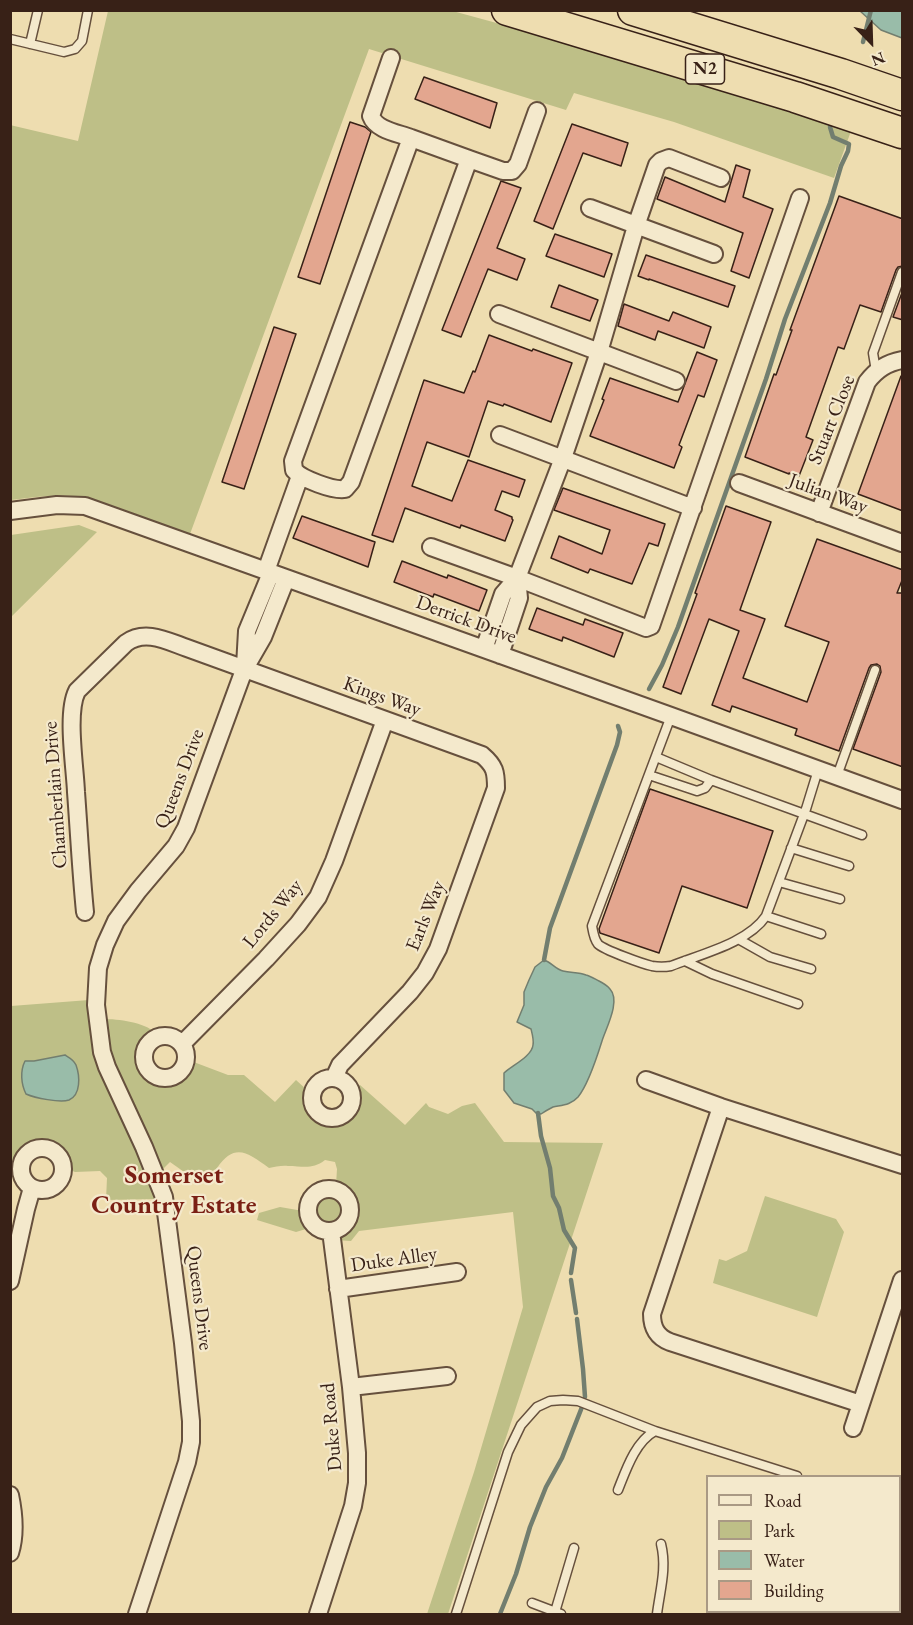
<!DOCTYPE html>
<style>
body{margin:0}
#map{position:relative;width:913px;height:1625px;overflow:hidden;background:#eeddb0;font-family:"EB Garamond",serif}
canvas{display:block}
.frame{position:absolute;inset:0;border:12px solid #382117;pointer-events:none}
.legend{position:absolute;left:706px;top:1475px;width:195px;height:138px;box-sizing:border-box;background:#f4e9cc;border:2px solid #a99984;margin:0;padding:8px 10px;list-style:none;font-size:18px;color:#382117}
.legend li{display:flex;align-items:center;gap:12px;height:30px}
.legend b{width:30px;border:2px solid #a99984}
.north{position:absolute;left:841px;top:12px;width:60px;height:60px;-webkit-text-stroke:4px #f4e9cc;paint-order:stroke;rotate:157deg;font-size:16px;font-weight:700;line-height:24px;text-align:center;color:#382117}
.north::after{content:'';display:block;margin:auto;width:21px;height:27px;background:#382117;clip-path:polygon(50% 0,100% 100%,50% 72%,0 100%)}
</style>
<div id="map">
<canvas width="913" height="1625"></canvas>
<div class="frame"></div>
<ul class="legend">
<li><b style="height:8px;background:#f4e9cc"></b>Road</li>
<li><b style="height:16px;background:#bebf87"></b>Park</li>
<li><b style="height:16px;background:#99bca9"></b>Water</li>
<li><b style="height:16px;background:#e3a68f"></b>Building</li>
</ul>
<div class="north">N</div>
</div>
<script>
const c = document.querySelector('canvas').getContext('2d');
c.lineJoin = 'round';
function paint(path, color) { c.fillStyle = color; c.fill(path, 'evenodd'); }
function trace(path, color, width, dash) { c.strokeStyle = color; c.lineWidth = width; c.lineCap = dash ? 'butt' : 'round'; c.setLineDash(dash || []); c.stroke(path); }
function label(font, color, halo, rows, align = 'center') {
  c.font = font + ' "EB Garamond",serif'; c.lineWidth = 4.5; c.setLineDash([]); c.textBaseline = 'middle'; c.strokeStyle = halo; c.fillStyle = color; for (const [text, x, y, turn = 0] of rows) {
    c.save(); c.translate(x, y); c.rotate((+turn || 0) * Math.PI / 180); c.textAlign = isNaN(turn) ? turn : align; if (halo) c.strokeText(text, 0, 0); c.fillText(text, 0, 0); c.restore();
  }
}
paint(new Path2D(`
 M449,10L599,51L851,131L834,178L674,122L574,93L566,110L369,49L190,534L91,499C63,492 38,497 11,500L10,125L78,141L108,11Z
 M79,525L97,532L11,617V535Z
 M89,1000V1019L93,1041L149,1176L157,1199L106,1200L107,1178L100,1171L75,1172L68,1169C63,1132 17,1137 18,1173L15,1175L11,1174V1006ZM43,1059L67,1101L49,1099L25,1061H34Z
 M103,1019C118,1019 145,1022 155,1033C112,1061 176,1109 191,1061L228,1075H244L275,1102L296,1080L308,1091C299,1137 367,1134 356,1089L360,1085L405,1125L426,1103L429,1107L448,1114L462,1106L475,1103L504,1142L603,1143L448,1614H427L474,1472L523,1307L513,1212L359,1231L351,1241L320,1239L306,1229L296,1232L257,1220L259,1213L280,1207L303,1211C306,1193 318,1184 336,1185L337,1169L335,1162L325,1160C312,1170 303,1166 288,1166C282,1165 275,1167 269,1168C248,1153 235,1142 217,1168C213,1174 211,1180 205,1183L187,1174L170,1162L162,1170L124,1092L109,1049Z
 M765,1196L836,1219L844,1232L817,1317L713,1283L719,1259L726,1261L747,1251Z`), '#bebf87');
const water = new Path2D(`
 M860,11H902V38L881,30Z
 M544,960C551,962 555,969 563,971C571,973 579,972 586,975C590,976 595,979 599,981C603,983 607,985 610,989C621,1001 606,1028 602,1041C597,1057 588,1085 578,1097C571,1105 562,1105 553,1107C549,1109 544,1112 541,1114L536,1113L532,1109L514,1103L504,1090V1073C513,1065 532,1056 533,1045C534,1040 532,1033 531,1029L517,1022L524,1005V992L529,980L535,967Z
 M65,1055C70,1058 74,1060 76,1065C80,1076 81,1095 69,1100C60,1103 35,1098 26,1094C21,1084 20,1071 25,1061H34Z`);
paint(water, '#99bca9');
trace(water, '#727e6f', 1.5);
trace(new Path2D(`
 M863,42L871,10
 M649,689L662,665L678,627L766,379L785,319L830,203L841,166L848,151L849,144L833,137L830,127
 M544,960L550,928L617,745L620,732L618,726
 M538,1113L541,1136L550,1168L553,1196L559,1208L564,1230L575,1248L571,1273
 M571,1280L576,1313
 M577,1319L583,1369L585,1397
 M500,1614L516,1574L530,1527L546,1487L562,1458L582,1407`), '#727e6f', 4.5);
const building = new Path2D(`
 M424,77L497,103L490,128L415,99Z
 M350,122L365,127L371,132L320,284L298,277Z
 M572,124L628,143L621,166L583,153L553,229L534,221Z
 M736,165L750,170L743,197L773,209L749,278L731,271L743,233L657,199L665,177L725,202Z
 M501,181L521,188L497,248L525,259L517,280L488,269L461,337L442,330Z
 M839,196L903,219V266L898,267L896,270L881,312L860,305L844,349L838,347L806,437L813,440L799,476L789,473V474L745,457L774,374L776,375L792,330H790Z
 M555,234L612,254L604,277L546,256Z
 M646,255L735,286L728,307L649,279V280L638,276Z
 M559,285L598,300L590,321L551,307Z
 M903,290V320L893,317Z
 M624,304L669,321L673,312L711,327L704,348L658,331L655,340L618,326Z
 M274,327L296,334L244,489L222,482Z
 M489,335L532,351L533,349L572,363L551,422L504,404L503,406L488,401L469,457L427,442L412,486L452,501L468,460L525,480L519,497L502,491L495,510L512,517V519L513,520L505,541L461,525L460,528L405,508L393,542L372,535L424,380L464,393L473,371L475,372Z
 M697,352L717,360L704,397L698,395L679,445L682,447L674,468L590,436L604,400L602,399L610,378L678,402Z
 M901,376H903V511L858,494Z
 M563,488L665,524L658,546L649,543L632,584L590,569L588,573L551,558L559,536L602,554L610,530L554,510Z
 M726,506L771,522L740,610L765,619L743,678L807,702L829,642L785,626L817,539L903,570V578L897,593H903V767L853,749L881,672L880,666L877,664L871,665L869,668L839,751L795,735L797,729L732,706L730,712L712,705L739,631L709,619L681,694L663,687L697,594L695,593Z
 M302,516L375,542L368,567L293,538Z
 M402,561L447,578L448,575L487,590L479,611L434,594L433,597L394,582Z
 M537,608L583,625L585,619L623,633L614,657L563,637L562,641L529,629Z
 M650,789L773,831L747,908L682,886L659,953L600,933L599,929Z`);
paint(building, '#e3a68f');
trace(building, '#382117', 1.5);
const lane = new Path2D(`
 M10,39L64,52L75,49L82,41L88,10
 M30,44L38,10
 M876,371L873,353L902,272
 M671,716L592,926C593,932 594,939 598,944C604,950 643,964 652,966C658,967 665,967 671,966C701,954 748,943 766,916L806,809L818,770
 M656,757L711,780L862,835
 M649,775L697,791L705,788L711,780
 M837,776L875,670
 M791,848L849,866
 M779,882L840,899
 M766,916L821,934
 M740,940L770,957L811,969
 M685,961L712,974L798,1004
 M618,1490C626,1470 635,1442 655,1431L797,1476
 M900,1588H902
 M532,1603L561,1614
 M555,1612L574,1548
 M456,1614L508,1452L521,1425L537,1407L550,1401L563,1400L578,1401L655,1431
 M657,1614C660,1590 667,1568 661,1544
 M780,1614L781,1612`);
const street = new Path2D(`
 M391,58L371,116C376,130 398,133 411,138
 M411,138L469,159L351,482L345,489C334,491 301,479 294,470L293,461Z
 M469,159L503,171H512L518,164L537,111
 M590,208L714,254
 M499,314L676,381
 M500,435L693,508
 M739,483L902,543
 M10,511L57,505L85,506L671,716L902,800
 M819,513L867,382C877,369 887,363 902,360
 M431,547L517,578L646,628L651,626L800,198
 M266,571L300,476
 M484,649L503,594L517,578L563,458L599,352L636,226L657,165L661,161L669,158L721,178
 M500,655L519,598L517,578
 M245,666L247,631L271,573
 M85,912C81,872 79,832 76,792C75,766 66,713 77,691L126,643C145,629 167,641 187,648L482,755C495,766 496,772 496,788L438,949L425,973L410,992L340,1065L334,1078
 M144 1057a21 21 0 1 1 42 0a21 21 0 1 1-42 0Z
 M182,1044L266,959L298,924L318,897L334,861L385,720
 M312 1098a20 20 0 1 1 40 0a20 20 0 1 1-40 0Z
 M646,1080L721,1107L902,1165
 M721,1107L652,1314C652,1328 657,1337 670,1342L861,1404
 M21 1169a21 21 0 1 1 42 0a21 21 0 1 1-42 0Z
 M308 1210a21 21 0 1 1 42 0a21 21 0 1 1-42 0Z
 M10,1281L26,1209L32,1188
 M338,1289L457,1272
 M351,1387L447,1376
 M853,1428L902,1280
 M10,1495C14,1514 16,1534 10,1553
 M137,1614L187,1462L191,1442V1421L183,1343L164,1197L144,1147L107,1067L102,1052L96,1005L98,968L105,945L116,921L138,891L176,846L186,828L244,670L263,637L286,579
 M318,1614L353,1506L357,1483V1453L351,1387L331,1231`);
const highway = new Path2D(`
 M507,10L795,97L902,133
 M633,10L841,74L902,95`);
trace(lane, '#66503d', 11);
trace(street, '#66503d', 20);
trace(highway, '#382117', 33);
trace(lane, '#f4e9cc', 8);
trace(street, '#f4e9cc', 16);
trace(highway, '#eeddb0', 30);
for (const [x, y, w] of [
 [705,69,39]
]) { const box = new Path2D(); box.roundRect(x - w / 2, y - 15, w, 30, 4.5); c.fillStyle = '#f4e9cc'; c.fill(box); trace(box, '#382117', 1.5); }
label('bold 18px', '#382117', null, [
 ["N2",705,69]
]);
label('20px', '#382117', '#f4e9cc', [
 ["Stuart Close",832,420,-68],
 ["Julian Way",828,494,20],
 ["Derrick Drive",466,620,20],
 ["Kings Way",382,697,20],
 ["Queens Drive",180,779,-69],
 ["Chamberlain Drive",56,795,-94],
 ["Lords Way",273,914,-51],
 ["Earls Way",426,916,-68],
 ["Duke Alley",394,1260,-8],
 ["Queens Drive",199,1298,83],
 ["Duke Road",332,1427,-95]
]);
label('bold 26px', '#7a1f14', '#f4e9cc', [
 ["Somerset",174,1176],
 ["Country Estate",174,1206]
]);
</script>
